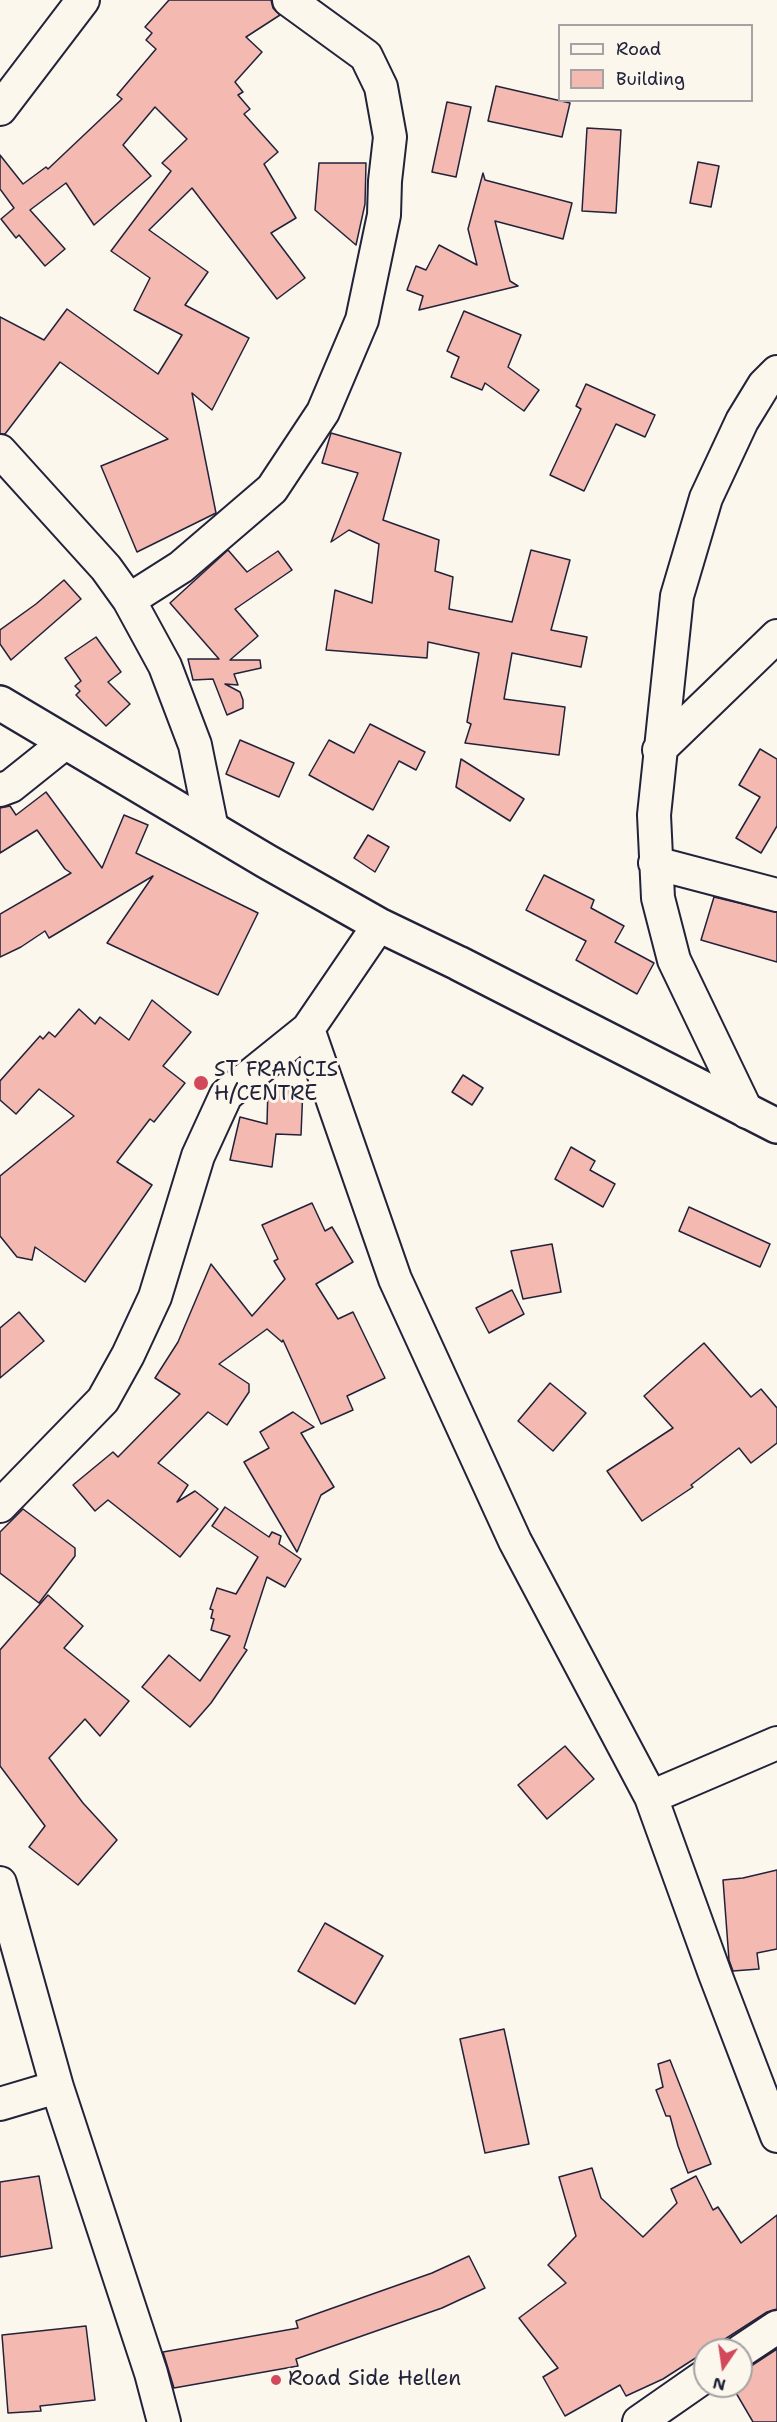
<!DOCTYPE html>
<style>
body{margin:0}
#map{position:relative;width:777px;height:2422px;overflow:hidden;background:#fbf7ec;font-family:"Shantell Sans",sans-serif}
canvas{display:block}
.legend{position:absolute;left:558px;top:24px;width:195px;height:78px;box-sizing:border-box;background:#fbf7ec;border:2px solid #a4a2a5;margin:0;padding:8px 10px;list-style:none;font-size:18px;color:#22223b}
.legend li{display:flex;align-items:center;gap:12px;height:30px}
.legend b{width:30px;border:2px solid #a4a2a5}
.north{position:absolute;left:693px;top:2338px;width:60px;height:60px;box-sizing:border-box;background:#fbf7ec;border:2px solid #a4a2a5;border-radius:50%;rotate:193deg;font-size:16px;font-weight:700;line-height:24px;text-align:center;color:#22223b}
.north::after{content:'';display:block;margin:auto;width:21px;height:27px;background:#d1495b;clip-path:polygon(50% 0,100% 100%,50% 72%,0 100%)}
</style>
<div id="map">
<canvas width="777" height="2422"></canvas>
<ul class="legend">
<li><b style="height:8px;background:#fbf7ec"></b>Road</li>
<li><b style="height:16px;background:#f4b9b0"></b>Building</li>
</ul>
<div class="north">N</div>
</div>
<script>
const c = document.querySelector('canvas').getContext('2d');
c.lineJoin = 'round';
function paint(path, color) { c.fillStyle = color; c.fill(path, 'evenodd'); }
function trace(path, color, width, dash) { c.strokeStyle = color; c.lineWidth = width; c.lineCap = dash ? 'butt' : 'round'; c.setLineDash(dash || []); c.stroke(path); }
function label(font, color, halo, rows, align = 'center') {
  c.font = font + ' "Shantell Sans",sans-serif'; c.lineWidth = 6; c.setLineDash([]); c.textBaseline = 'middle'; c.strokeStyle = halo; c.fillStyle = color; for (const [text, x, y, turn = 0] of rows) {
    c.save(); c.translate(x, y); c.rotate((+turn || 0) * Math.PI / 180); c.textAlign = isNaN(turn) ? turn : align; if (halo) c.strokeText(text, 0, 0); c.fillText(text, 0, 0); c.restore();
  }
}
const building = new Path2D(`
 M169,0H271L273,8L280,15L246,37L262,52L235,82L243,92L238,95L250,109L244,114L278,152L264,164L296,218L271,233L305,278L277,299L192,188L149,230L208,272L185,305L249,338L212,410L192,393L216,513L137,552L101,466L168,439L60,362L5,434H0V317L44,340L67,309L158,374L182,335L134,310L150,278L111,251L171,171L162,163L187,139L155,107L123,145L151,176L94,225L66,183L30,210L65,249L45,266L19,235L16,238L1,219L14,208L0,189V155L23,184L46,167L48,169L122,99L117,95L156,49L146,40L152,33L145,27Z
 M496,86L570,103L562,137L488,121Z
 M447,102L471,107L456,177L432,172Z
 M587,128L621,130L616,213L582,211Z
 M698,162L719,166L711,207L690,203Z
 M319,163H366L365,204L356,245L315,210Z
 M483,173L485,180L572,203L563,239L495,221L510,281L518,286L419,310L423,296L407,290L416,266L426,270L439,245L477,265L468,229Z
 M464,311L521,335L508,367L539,390L524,411L485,383L482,390L451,377L459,357L447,351Z
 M586,384L655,415L645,437L616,424L584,491L550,475L581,409L576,406Z
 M331,433L401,453L383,520L439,540L435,571L453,577L449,609L512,622L531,550L570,560L551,630L587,637L581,667L512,653L504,699L565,707L559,755L465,743L471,724L467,722L479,653L428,642L427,658L326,650L335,590L372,603L379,544L349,530L331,542L358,473L322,463Z
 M228,550L247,572L278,551L292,570L235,609L258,636L230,660H260L261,668L234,674L238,685L225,684L240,692L243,700V708L227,715L213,679L193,680L188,659H219L170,603Z
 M64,580L81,599L11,660L0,644V630L36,604Z
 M96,637L121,672L108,682L130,704L106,726L76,695L80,691L75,686L81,681L65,658Z
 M370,724L425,752L416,770L399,761L373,810L309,775L329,740L354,753Z
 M240,740L294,763L279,797L226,774Z
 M760,749L777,759V826L761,853L736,838L760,797L739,785Z
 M461,759L524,799L510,821L456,787Z
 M46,792L102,868L124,815L148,825L136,853L258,913L218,995L107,943L153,876L49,938L45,931L21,947L0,957V914L71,873L65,869L37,830L0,853V808L10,806L16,815Z
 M368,835L389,847L375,872L354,858Z
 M544,875L594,900L591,908L624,926L615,942L654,963L637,994L576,960L586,941L526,910Z
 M714,897L777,912V962L701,940Z
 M152,1000L191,1032L163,1066L185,1083L154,1122L150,1119L117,1162L152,1185L85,1282L35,1247L32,1260L17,1257L0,1236V1176L74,1116L39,1089L16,1114L0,1100V1081L40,1036L43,1039L49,1032L55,1037L79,1009L95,1024L100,1017L129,1040Z
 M463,1075L483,1088L472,1105L452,1092Z
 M268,1086L303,1087L301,1135L276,1134L272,1167L230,1160L240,1117L267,1124Z
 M571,1147L595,1161L590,1170L615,1184L603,1207L555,1179Z
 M312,1203L325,1231L332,1227L353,1262L316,1284L338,1319L353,1312L385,1378L347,1396L353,1410L321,1424L283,1340L282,1342L267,1329L219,1364L249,1384V1392L227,1425L208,1412L158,1463L188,1485L177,1502L195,1491L218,1509L180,1557L108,1500L95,1511L73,1485L113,1452L118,1457L180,1394L155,1378L178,1342L211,1264L252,1316L285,1279L274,1261L278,1259L262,1225Z
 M689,1207L770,1244L760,1267L679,1231Z
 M552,1244L561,1292L523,1299L511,1251Z
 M512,1290L524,1314L489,1333L476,1308Z
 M19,1312L44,1341L0,1378V1328Z
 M704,1343L751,1397L761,1389L777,1408V1443L751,1463L739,1448L691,1485L693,1487L642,1521L607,1471L673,1428L644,1396Z
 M550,1383L586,1413L553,1451L518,1421Z
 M293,1412L314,1427L301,1433L334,1487L321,1495L297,1552L244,1462L269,1448L260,1432Z
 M225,1507L269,1537L272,1532L281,1536L279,1544L301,1559L285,1587L267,1577L244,1648L247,1650L211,1703L190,1727L142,1687L169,1655L200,1681L230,1636L211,1630L214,1619L211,1618L213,1610L210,1609L217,1588L236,1594L258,1557L212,1526Z
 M23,1509L75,1548V1556L39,1603L0,1573V1532Z
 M48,1595L83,1626L64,1648L129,1701L100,1736L85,1719L49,1758L83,1803L117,1840L78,1885L29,1847L45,1826L0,1766V1650Z
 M565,1746L594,1779L547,1819L518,1785Z
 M777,1870V1949L757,1953L759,1969L733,1971L729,1960L723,1880L743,1878Z
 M325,1923L383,1956L355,2004L298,1971Z
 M504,2029L529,2144L485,2153L460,2039Z
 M670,2060L711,2164L688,2173L678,2146L670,2116H666L656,2090L663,2087L658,2064Z
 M592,2168L601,2198L643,2237L677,2203L671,2189L696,2176L713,2210L718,2207L741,2243L777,2215V2309L767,2312L663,2379L626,2396L620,2385L565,2416L543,2377L558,2368L519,2318L566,2283L548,2265L576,2236L559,2177Z
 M39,2176L52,2248L0,2257V2182Z
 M469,2256L485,2288L442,2308L296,2359L298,2366L174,2388L163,2352L298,2328L296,2321L432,2273Z
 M86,2326L95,2400L40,2406L41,2411L8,2413L2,2335Z
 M777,2349V2422H753L732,2386H741V2369L751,2366Z`);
paint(building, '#f4b9b0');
trace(building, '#22223b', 1.5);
const minor = new Path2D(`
 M0,109L83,0
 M0,451L106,568L129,600L165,666L195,745L212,829
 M129,600L181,567L272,489L323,412L362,320L384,215L385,181L390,137L381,87L366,56L289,0
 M659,750L777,636
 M0,790L11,786L66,742
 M655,863L777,895
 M379,925L308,1029L395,1279L515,1541L651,1797L715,1974L777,2136
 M747,1112L674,960L658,898L654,815L677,596L706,498L742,421L764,385L777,372
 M0,1506L103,1400L128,1355L155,1297L198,1156L226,1095L308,1029
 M651,1797L777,1743
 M0,1883L57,2087L151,2373L164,2422
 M0,2104L57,2087
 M741,2351L777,2327
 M639,2422L705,2376`);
const major = new Path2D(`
 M0,703L266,861L379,925L458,963L777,1126`);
trace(minor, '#22223b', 36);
trace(major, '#22223b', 38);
trace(minor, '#fbf7ec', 32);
trace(major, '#fbf7ec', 33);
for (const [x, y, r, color] of [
 [201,1083,8,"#d1495b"],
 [276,2380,6,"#d1495b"]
]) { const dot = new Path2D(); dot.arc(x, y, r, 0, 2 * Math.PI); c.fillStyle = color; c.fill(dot); trace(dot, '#fbf7ec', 2); }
label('21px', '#22223b', '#fbf7ec', [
 ["ST FRANCIS",214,1071],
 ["H/CENTRE",214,1095],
 ["Road Side Hellen",288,2380]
], 'left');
</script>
